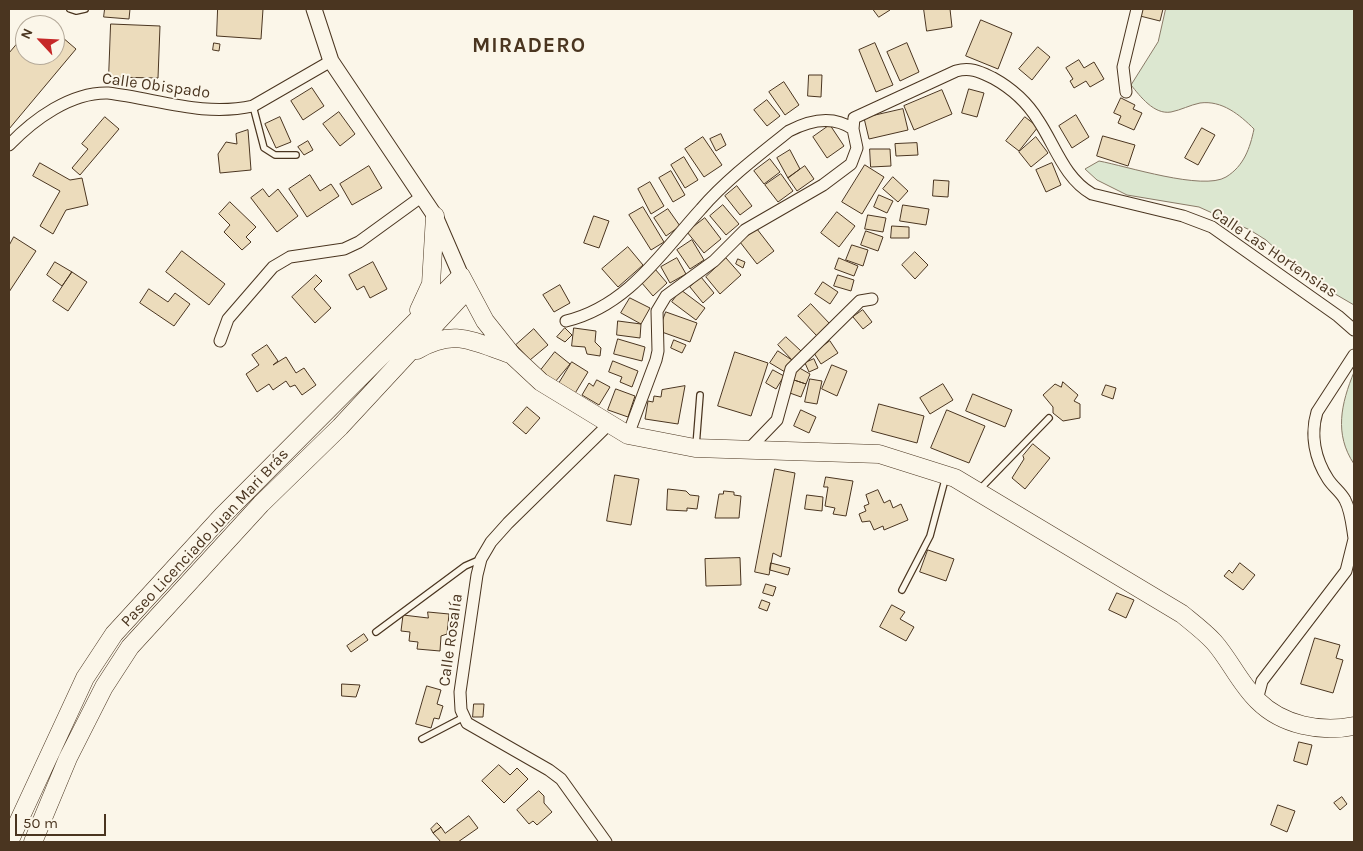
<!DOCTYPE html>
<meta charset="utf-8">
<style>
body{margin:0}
#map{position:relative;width:1363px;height:851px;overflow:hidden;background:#fbf6e9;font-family:Karla,sans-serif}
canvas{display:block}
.frame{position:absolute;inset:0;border:10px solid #4a3520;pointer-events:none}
.north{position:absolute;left:15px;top:15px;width:50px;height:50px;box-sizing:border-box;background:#fbf6e9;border:1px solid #b4a999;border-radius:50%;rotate:295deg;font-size:14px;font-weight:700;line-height:20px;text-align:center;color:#4a3520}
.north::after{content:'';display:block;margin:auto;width:18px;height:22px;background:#c62828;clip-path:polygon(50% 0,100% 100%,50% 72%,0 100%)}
.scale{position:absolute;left:15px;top:814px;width:91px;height:22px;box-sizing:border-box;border:2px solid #4a3520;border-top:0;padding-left:6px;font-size:15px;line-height:18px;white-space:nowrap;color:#4a3520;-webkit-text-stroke:4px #fbf6e9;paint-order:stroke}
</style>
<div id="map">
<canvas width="1363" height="851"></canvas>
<div class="frame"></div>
<div class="north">N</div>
<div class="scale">50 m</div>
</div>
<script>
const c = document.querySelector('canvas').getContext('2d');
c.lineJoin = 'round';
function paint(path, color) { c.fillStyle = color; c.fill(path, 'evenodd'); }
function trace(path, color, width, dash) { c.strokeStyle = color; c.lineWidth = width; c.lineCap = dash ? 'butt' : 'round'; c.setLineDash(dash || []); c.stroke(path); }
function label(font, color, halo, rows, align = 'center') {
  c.font = font + ' Karla,sans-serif'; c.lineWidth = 4; c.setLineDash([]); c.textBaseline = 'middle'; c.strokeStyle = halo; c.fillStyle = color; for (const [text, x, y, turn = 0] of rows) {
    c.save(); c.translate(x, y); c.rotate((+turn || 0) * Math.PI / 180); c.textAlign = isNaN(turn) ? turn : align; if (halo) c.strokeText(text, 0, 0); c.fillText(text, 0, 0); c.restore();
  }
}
const green = new Path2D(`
 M1166,9H1354V305L1306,277L1266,240L1250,230L1199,207L1127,195L1097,180L1085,169L1099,161C1126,166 1203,191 1226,177C1244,166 1250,148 1254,129C1240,115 1222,100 1200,103C1190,105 1181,110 1171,112C1154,115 1140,96 1131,85L1158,42Z
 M1354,372V464C1334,434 1341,404 1354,372Z`);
paint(green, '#dce7d0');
trace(green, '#887966', 1);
const building = new Path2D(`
 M105,9H130L129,19L104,17Z
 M218,9H263L261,39L217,36Z
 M873,9H890V10L879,17Z
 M924,9H950L952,27L927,31Z
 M1142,9H1163L1160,21L1140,16Z
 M39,17L48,25H32Z
 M981,20L1012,33L998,69L966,56Z
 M111,24L160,26L158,78L109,77Z
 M55,31L76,49L9,129V53L25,34V55H55Z
 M214,43L220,44L219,51L213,50Z
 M875,43L893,85L876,92L859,50Z
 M907,43L919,72L900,81L887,52Z
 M1038,47L1050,57L1032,80L1019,69Z
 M1079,60L1084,68L1094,62L1104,79L1090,87L1086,81L1074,88L1070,81L1073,79L1066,68Z
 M809,75H822L821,97L808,96Z
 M784,82L799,105L785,115L769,92Z
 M312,88L324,106L303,120L291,101Z
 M969,89L984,93L977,117L962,113Z
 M942,90L952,114L914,130L904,106Z
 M1121,98L1135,105L1133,109L1142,113L1134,130L1118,123L1121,116L1114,113Z
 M767,100L780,116L767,126L754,110Z
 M903,109L908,130L869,139L864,118Z
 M339,112L355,134L340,146L323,124Z
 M1076,115L1089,137L1072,148L1059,126Z
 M105,117L119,129L80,175L72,168L88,149L82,144Z
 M280,117L291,142L276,148L265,124Z
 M1025,117L1038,127L1019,151L1006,141Z
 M830,125L844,146L827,158L813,137Z
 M1202,128L1215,135L1198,165L1185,158Z
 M248,130L251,170L220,173L218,154L226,142L237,144L236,134Z
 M721,134L726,145L716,151L710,139Z
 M1103,136L1135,145L1128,166L1097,156Z
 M703,137L722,165L704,177L685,149Z
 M1036,137L1048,153L1031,167L1019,152Z
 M308,141L313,150L304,155L298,147Z
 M917,143L918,155L896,156L895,144Z
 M870,149H890L891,166L871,167Z
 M790,150L800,169L788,178L777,158Z
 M684,157L698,180L685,188L671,165Z
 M770,159L780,172L764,184L754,171Z
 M40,163L70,180L82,178L88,205L66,210L53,234L40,226L60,191L33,176Z
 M1052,163L1061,185L1046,192L1036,170Z
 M865,165L884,177L862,214L842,202Z
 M369,166L382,188L352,205L340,184Z
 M805,166L814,179L797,191L788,178Z
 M671,171L685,195L673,202L659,178Z
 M781,174L793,191L778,202L765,185Z
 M310,175L320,191L331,184L339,196L307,217L289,189Z
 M893,177L908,191L898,202L883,189Z
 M934,180L949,181L948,197L933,196Z
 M650,182L664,206L651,214L638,189Z
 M737,186L752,206L740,215L725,196Z
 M263,189L269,197L278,189L298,216L277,232L251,198Z
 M879,195L893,201L887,213L874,207Z
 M230,202L256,227L246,237L251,242L242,250L224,232L230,225L219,214Z
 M723,205L739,224L726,235L710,216Z
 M903,205L929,209L926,225L900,221Z
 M643,207L664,242L651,250L629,215Z
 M668,209L680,226L666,236L654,218Z
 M837,212L855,226L839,247L821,233Z
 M868,215L886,218L883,232L865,229Z
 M594,216L609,221L599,248L584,243Z
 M705,218L721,239L704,253L687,232Z
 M892,226L909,227V238H891Z
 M757,229L774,251L757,264L740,242Z
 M866,231L883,237L878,251L861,245Z
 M14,237L36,251L9,292V246Z
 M692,240L704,260L690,269L677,250Z
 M852,245L868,250L863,266L846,260Z
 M628,247L643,265L618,287L602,269Z
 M182,251L225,284L209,305L166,272Z
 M915,252L928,265L915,279L902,265Z
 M677,258L686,274L670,283L661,267Z
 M726,258L741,275L720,294L706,277Z
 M839,258L858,266L854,276L835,269Z
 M738,259L745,262L743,268L736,264Z
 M55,262L72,272L62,286L47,275Z
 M373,262L387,289L370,298L364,286L357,290L349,275Z
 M655,269L667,283L653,296L641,282Z
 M72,272L87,282L68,311L53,301Z
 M316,275L322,281L314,289L331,308L315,323L292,297Z
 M838,275L854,280L851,291L834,286Z
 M701,277L714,293L703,303L690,287Z
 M823,282L838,292L830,304L815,294Z
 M560,285L570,303L554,312L543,295Z
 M149,289L168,302L175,293L190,304L174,326L140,303Z
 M681,290L705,308L696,320L672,302Z
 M630,298L650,308L641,324L621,313Z
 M811,304L830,324L817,336L798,316Z
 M863,310L872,322L863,329L853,317Z
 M666,312L697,323L690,342L659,331Z
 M618,321L641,324L640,338L617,335Z
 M565,328L572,335L565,342L557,337Z
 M574,328L596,331L595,342L601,348L600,356L587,354L585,347L572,346Z
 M534,329L548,345L530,360L516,345Z
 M786,337L801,351L792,360L778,345Z
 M618,339L645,347L642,361L614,354Z
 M674,340L686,345L682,353L671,348Z
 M830,341L838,353L821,364L814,353Z
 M267,345L278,361L273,365L286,357L296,373L304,368L316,385L302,395L295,385L290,387L286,381L273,390L269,384L257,392L246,374L259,365L252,355Z
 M778,351L792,360L785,372L770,363Z
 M555,352L570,364L555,382L541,370Z
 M735,352L768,363L751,416L718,406Z
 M814,359L818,368L809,372L805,363Z
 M613,361L638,371L632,387L620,382L622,377L609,372Z
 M572,362L588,372L574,395L558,385Z
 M832,365L847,371L837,396L822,389Z
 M796,366L810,374L806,384L791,379Z
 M773,370L784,376L776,389L766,383Z
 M791,379L806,384L801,397L787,392Z
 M810,379L822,381L817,404L805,402Z
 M597,380L610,387L599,405L582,395L589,383L593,386Z
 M1063,382L1078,395L1074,401L1080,404V418L1063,421L1053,413V407L1043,395L1055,384L1061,387Z
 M943,384L953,400L930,414L920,398Z
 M1106,385L1116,388L1113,399L1102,395Z
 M685,386L678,424L645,419L648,401L653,402L654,396L661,397L662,390Z
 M616,389L635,396L628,417L608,410Z
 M973,394L1012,410L1005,427L966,411Z
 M879,404L924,416L917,443L872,431Z
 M527,407L540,418L526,434L513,423Z
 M801,410L816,417L809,433L794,426Z
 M947,410L985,426L969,463L931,448Z
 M1033,444L1050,458L1025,489L1012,478L1024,459L1023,456Z
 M775,469L795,473L781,557L773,553L769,575L755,572Z
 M615,475L639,479L631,525L607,521Z
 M826,477L853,481L846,516L833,514L835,508L825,506L828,487H824Z
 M668,489L686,491L690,495L699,496L697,509L687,508V511L667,510Z
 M878,490L884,503L890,500L893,508L901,504L908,520L884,530L883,526L874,530L870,521L862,522L859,514L866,511L864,506L869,504L866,495Z
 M724,491L734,492V495L741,496L739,518H715L719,494H723Z
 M807,495L823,497L822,511L805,509Z
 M928,550L954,559L946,581L920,572Z
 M740,558L741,585L706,586L705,559Z
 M771,563L790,568L788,575L770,570Z
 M1240,563L1255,575L1243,590L1224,576L1229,570L1232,573Z
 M766,584L776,587L773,596L763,593Z
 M1117,593L1134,600L1126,618L1109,610Z
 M762,600L770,603L767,611L759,608Z
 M892,605L905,612L900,619L914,627L906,641L880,627Z
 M428,612L449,614L447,634L441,636L440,651L417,649L418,642L409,641L410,632L401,631L403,615L428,618Z
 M364,634L368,640L351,652L347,646Z
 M1315,638L1340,645L1336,658L1343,660L1333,693L1301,684Z
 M342,684L360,685L356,697L342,696Z
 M427,686L441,690L437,704L443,706L439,719L434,718L431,728L416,724Z
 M474,704H484L483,717H473Z
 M1299,742L1312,745L1307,765L1294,761Z
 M499,765L510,775L517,768L528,779L504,803L482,781Z
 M539,791L544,796V803L552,812L537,825L533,821L529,824L517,810Z
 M1342,797L1347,804L1340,810L1334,803Z
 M1278,805L1295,811L1287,832L1271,825Z
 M469,816L478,828L458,842H441L433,833L441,827L445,833Z
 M437,823L441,827L433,833L431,829Z`);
paint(building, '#ecdcbc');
trace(building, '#4a3520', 1);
const service = new Path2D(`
 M70,9L76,11L85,9
 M253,106L264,148L275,155H296
 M696,446L700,395
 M979,490L1049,418
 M902,590L930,536L946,476
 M376,632L465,566L481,559
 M422,739L464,717`);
const minor = new Path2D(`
 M1126,92L1123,67L1137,9
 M9,145C34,119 71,92 108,93C158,99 203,117 253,106L331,61
 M566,321C628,306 661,253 701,209C726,180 759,155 789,131C810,120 833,115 853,129
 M220,341L228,319L273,267L290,257L344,249L359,242L421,197
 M1354,355L1317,412C1310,435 1315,459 1328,479C1333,487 1341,492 1345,500C1351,511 1352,526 1354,538
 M628,435L656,360L658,351L657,311L666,296L714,261L745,230L823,185L851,164L857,148L853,129L854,118L956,71C971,67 980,72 993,78C1011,88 1027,102 1038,120C1055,145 1064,178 1092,194L1183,216L1212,227L1338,316L1354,330
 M748,450L777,420L791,369L860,301L872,299
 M1257,700L1262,681L1346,571L1354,539
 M606,842L561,779L549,770L467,723L461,710L460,692L477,575L481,559L491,542L508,523L608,425`);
const secondary = new Path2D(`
 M314,9L331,61L435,216L461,276`);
const primary = new Path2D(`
 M419,310L431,284L435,216
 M417,350C454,328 472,341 510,354
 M9,842L85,678L114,634L223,515L461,276L485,321L512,355L541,382L628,435L695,448L879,454L955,478L1182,614C1193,623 1205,632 1214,642C1230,660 1240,684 1258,701C1282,725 1321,733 1354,726
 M33,842L68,758L104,687L130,647L261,504L340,427L468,289`);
trace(service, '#4a3520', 8);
trace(minor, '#4a3520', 13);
trace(secondary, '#4a3520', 17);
trace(primary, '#4a3520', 19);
trace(service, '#fbf6e9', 5.5);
trace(minor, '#fbf6e9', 11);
trace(secondary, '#fbf6e9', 15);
trace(primary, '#fbf6e9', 18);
label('16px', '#4a3520', '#fbf6e9', [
 ["Calle Obispado",156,86,8],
 ["Calle Las Hortensias",1274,253,34],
 ["Paseo Licenciado Juan Mari Brás",205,538,-47],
 ["Calle Rosalía",451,640,-82]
]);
c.letterSpacing = '1px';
label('bold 21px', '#4a3520', '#fbf6e9', [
 ["MIRADERO",529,46]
]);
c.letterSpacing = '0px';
</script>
